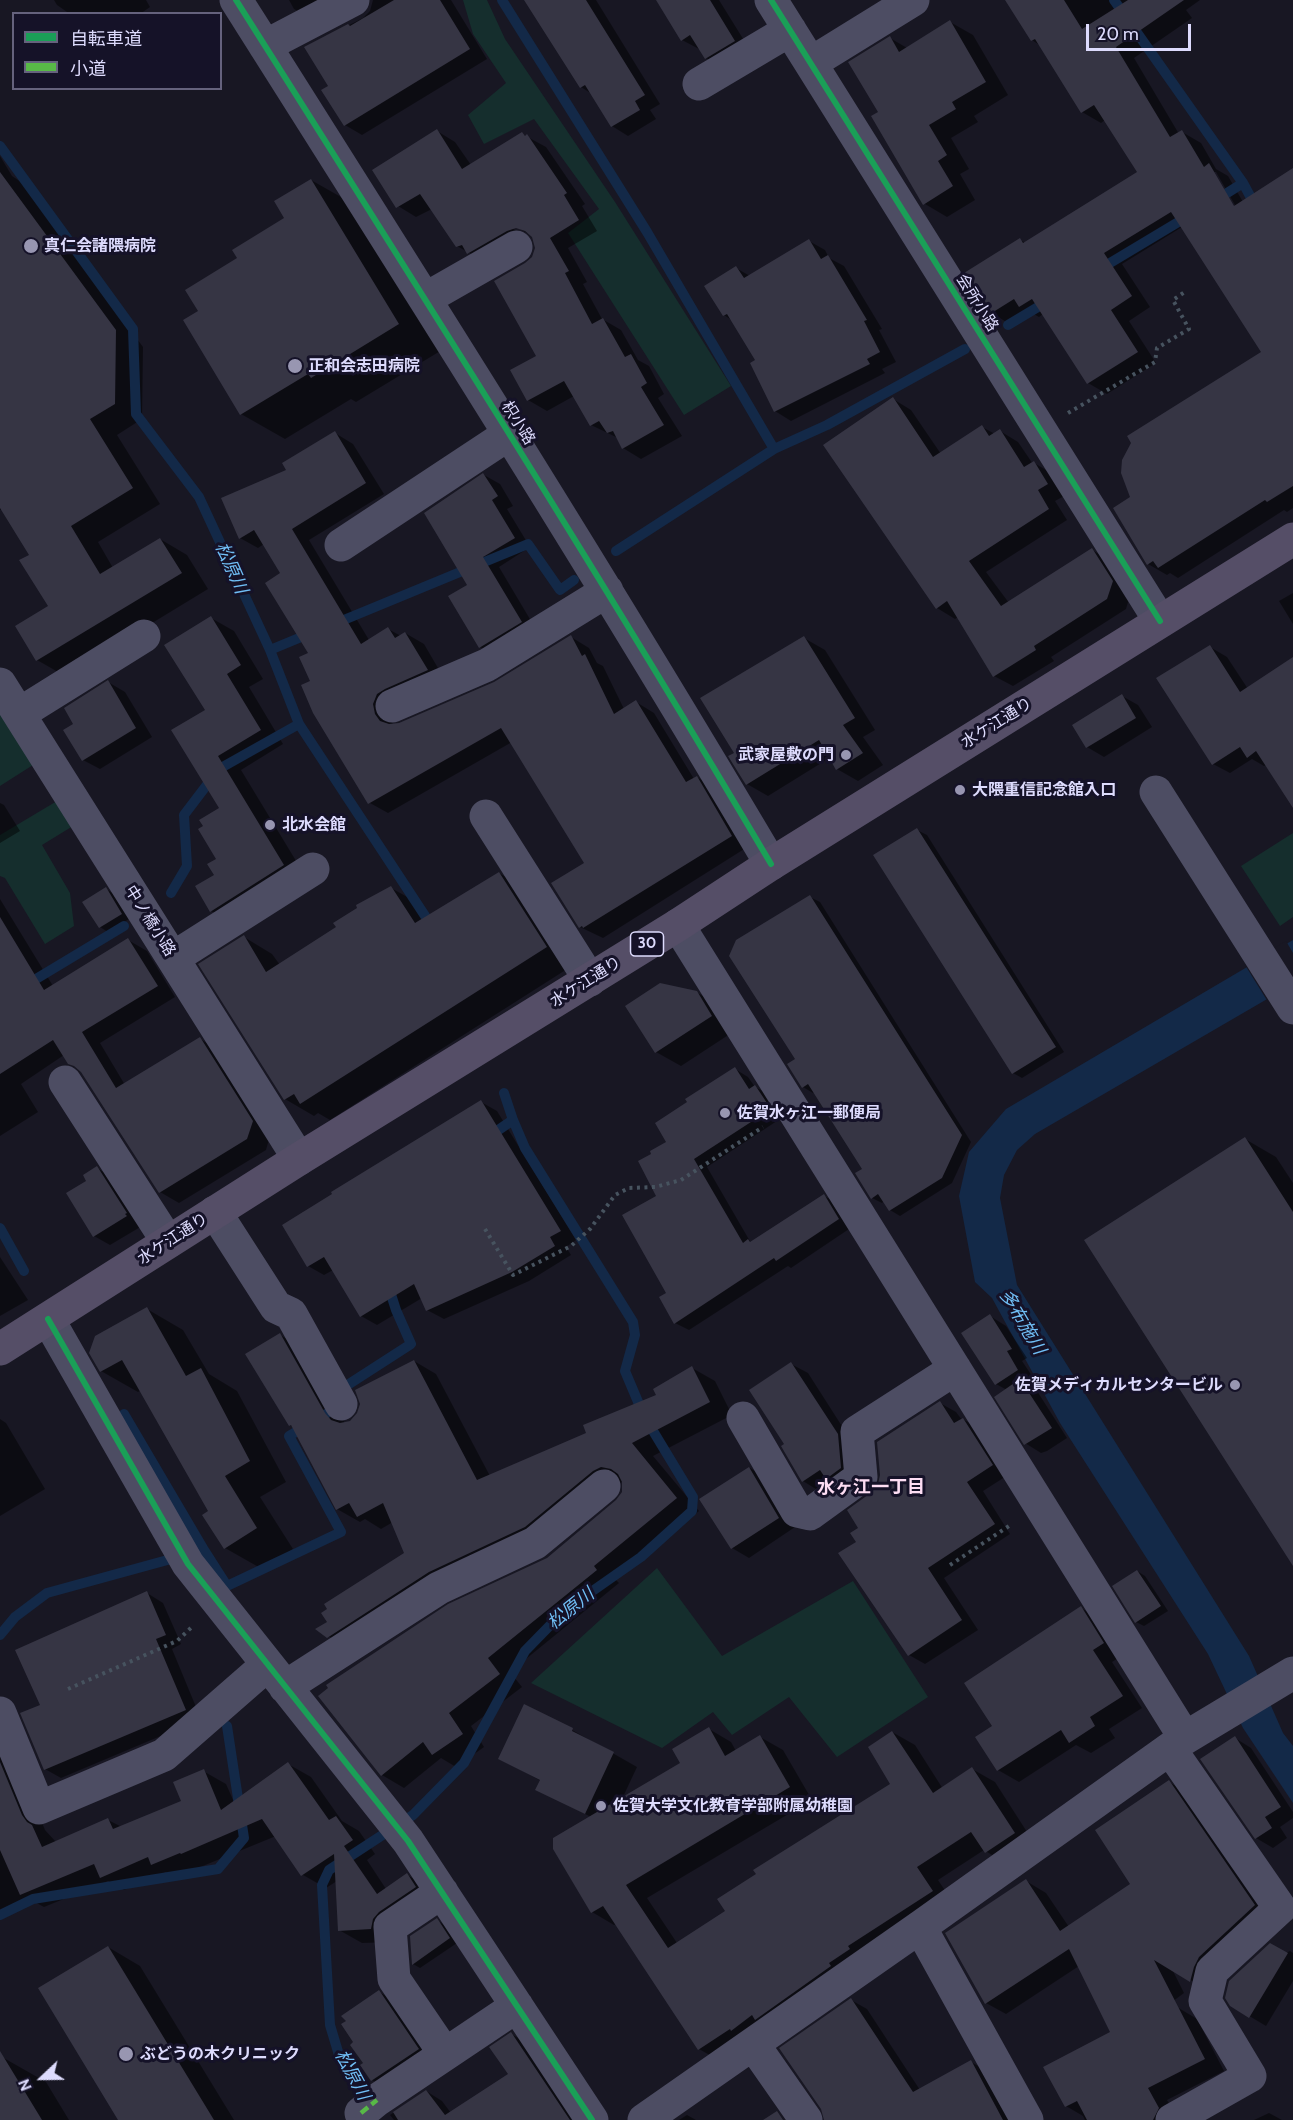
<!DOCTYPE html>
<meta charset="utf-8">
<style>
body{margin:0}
#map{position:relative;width:1293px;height:2120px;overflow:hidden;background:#181723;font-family:Cabin,"Noto Sans JP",sans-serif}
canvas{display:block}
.legend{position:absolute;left:12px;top:12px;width:210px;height:78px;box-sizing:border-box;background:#151228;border:2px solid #65627d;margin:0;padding:8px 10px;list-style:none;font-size:18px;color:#dddbfd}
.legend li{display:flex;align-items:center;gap:12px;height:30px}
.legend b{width:30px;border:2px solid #65627d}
.north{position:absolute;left:12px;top:2048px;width:60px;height:60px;-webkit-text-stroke:4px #151228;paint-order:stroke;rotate:248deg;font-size:16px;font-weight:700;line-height:24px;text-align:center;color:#dddbfd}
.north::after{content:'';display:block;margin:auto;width:21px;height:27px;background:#dddbfd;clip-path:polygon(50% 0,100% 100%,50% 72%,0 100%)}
.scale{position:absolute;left:1086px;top:24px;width:105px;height:27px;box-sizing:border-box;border:3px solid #dddbfd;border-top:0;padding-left:8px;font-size:18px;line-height:21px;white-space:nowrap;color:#dddbfd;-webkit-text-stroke:4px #151228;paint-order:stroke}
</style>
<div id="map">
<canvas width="1293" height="2120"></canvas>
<ul class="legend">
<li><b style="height:8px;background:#1a9f57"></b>自転車道</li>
<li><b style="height:8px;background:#58b947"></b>小道</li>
</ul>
<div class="north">N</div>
<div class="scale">20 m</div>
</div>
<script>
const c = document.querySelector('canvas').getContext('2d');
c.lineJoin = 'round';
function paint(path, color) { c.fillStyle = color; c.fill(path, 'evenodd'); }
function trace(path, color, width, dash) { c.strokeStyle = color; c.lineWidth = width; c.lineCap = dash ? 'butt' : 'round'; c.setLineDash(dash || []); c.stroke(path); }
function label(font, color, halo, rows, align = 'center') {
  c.font = font + ' Cabin,"Noto Sans JP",sans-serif'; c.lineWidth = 6; c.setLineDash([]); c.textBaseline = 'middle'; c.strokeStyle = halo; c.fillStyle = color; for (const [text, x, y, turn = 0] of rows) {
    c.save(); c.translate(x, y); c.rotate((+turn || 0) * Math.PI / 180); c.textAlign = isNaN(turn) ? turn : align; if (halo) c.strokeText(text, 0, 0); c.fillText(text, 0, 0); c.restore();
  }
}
paint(new Path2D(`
 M463,0H487L505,39L615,202L731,386L684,415L568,233L599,209L534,119L484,144L468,115L506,83L473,34Z
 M0,711L33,765L0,786Z
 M57,801L73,826L42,845L70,893L74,926L45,944L5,878L0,876V835Z
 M1293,833V917L1280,926L1241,866Z
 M657,1568L722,1656L853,1581L928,1697L837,1757L789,1697L732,1735L713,1712L662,1748L531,1683Z`), '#152e2d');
paint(new Path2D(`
 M1293,940V984L1035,1134L1017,1150L1004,1175L1000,1198L1017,1285L1249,1656L1283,1733L1293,1746V1803L1243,1728L1208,1654L1060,1423L992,1298L975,1282L959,1196L969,1152L1006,1109Z`), '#132948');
paint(new Path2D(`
 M1286,941L1293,953V987L1268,1002L1245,965Z`), '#181723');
paint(new Path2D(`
 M54,0H146L150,7L140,14H70L57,5Z
 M289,0H349L312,19L294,9Z
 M373,0H451L487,59L362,135L345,125L330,86L306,47L363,18L370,11Z
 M527,0H596L660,104L650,110L656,119L628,136L612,126L592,94L581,87Z
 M658,0H719L750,50L722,67L706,58L700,48L699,49L682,40Z
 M1006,0H1200L1186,10L1192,18L1134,58L1179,134L1182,132L1201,143L1216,169L1228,176L1243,202L1293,170V508L1287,512L1284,510L1178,578L1170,573L1167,575L1148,564L1132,497L1263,353L1182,227L1122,264L1150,307L1129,321L1156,363L1107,394L1088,383L1043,314L1039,317L1030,312L1010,324L991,313L1020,240L1026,243L1139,172L1105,120L1101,123L1082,112L1041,46L1032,40ZM1213,172H1216L1239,212L1237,213Z
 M950,22L973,35L1008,95L974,116L978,122L951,138L969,169L960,174L975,200L947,217L925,204L880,112L890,38L907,48Z
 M437,131L455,142L471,165L522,134L546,147L585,204L582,206L597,231L568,248L587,282L583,284L602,319L621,330L638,360L649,366L664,394L658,398L682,436L641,459L623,448L618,438L591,425L574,396L547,411L528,400L538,357L533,258L536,248L534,237L510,223L508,226L531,239L487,263L457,246L432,209L416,217L398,206Z
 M0,156L12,176L21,182L143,347L142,419L117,435L160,504L98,542L113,568L160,539L187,555L208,589L65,676L37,660L50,606L31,555L2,509L0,510Z
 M311,180L355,205L442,350L356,402L351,399L285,439L241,414L200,312L286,219Z
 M809,241L825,250L829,258L844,266L882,329L879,330L896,362L882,369L885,373L791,421L775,411L757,361L733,321L724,315L736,268L750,276Z
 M893,399L911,410L941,454L982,427L995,434L1000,431L1018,442L1033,464L1034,463L1053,474L1066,495L1055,501L1067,520L986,572L1009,603L1092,550L1111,561L1131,592L1126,609L1051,657L1054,661L1013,686L994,676L958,617L955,619L937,608Z
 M335,433L353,444L384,494L309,540L369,640L388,629L401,636L405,633L424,644L445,680L391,715L393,726L495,684L571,637L589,648L597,663L603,666L624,709L636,702L654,713L694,779L697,777L715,788L749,846L603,938L580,927L586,863L512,742L388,813L370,803L312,682L310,654L282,574L264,544L258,548L240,538L288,470Z
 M484,475L500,484L513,506L507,509L530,547L499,567L537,631L497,656L480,647L469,585Z
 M1293,593V624L1279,601Z
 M211,618L234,631L263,679L249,687L283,744L241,770L307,879L235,924L211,911L218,859L221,808L207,710Z
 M804,638L825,650L875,730L863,737L883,765L858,781L837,769L831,757L768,796L747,784L736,753Z
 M1210,647L1227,657L1248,689L1293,659V805L1267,765L1264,766L1252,759L1230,773L1213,764Z
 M108,682L125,692L152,737L100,769L83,760L75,724Z
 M1122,696L1138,705L1152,727L1104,757L1087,747Z
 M0,803L4,805L20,831L0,843Z
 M917,830L927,835L1064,1052L1022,1078L1013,1073Z
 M499,873L528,890L575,964L330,1120L318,1113L314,1116L285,1099L244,937L272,954L280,965L338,928L391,888L420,904L428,917Z
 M106,889L114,894L129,919L108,932L100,927Z
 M810,897L820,902L971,1142L952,1183L900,1216L890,1210L884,1201L882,1203L872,1198L864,1170L815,1092L813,1093L803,1087L789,1065L797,1059Z
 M0,899L53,986L128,940L147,951L175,997L100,1043L125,1085L200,1039L219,1050L271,1132L266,1150L179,1203L160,1192L82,1071L64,1055L21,1084L38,1112L0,1136Z
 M696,992L721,1006L736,1030L681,1066L656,1052Z
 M735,1069L748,1077L755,1087L769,1094L783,1117L707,1167L751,1243L824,1196L837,1203L852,1227L791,1268L788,1266L689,1330L675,1323L668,1293L658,1197L669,1143Z
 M481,1102L497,1111L576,1240L566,1247L571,1255L529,1281L444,1319L427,1310L422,1298L377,1325L361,1316L333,1270L324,1275L308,1266Z
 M1245,1139L1276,1157L1293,1183V1548Z
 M97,1168L113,1178L142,1226L110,1245L94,1236L88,1182Z
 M0,1257L28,1300L0,1316Z
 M147,1309L183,1330L209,1374L237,1391L286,1482L260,1497L293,1549L262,1569L225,1548L210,1512L141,1390L138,1392L101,1371Z
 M990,1316L1006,1326L1027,1358L1022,1361L1034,1379L1026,1384L1037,1391L1067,1438L1047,1451L1041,1453L1025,1443L1007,1390L996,1384Z
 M280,1335L303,1348L345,1423L350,1422L414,1361L436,1374L490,1476L588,1434L658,1396L692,1368L715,1381L732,1415L653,1456L699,1511L616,1580L619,1583L510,1672L522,1687L471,1726L484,1747L456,1767L441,1758L404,1788L382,1775L328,1685L449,1606L548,1559L617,1501L623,1492V1481L351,1650L328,1636L329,1622L406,1553L393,1522L381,1529L365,1519L360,1522L337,1509L294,1427L290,1425Z
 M791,1364L808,1373L854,1445L857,1477L819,1491L803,1481L786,1444Z
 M940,1403L956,1412L962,1420L963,1419L979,1429L1008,1475L983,1491L1010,1534L944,1578L978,1630L925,1664L909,1655L858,1543L860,1528L873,1493Z
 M0,1419L6,1423L45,1489L0,1516Z
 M750,1468L766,1478L795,1527L749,1558L732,1548L701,1500Z
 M1137,1571L1145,1576L1168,1611L1144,1626L1136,1622Z
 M147,1593L163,1603L181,1644L172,1649L201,1719L61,1778L45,1769L42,1706Z
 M1081,1608L1101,1620L1123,1655L1112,1662L1142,1708L1109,1729L1115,1738L1091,1753L1076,1745L1019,1782L998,1770L977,1738L994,1727Z
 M709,1729L731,1742L736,1751L760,1737L783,1750L812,1800L647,1898L677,1943L727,1911L892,1784V1732L915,1745L943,1789L972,1769L995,1782L1036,1846L1008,1865L984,1850L938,1880L954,1904L722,2062L699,2049L616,1924L614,1925L592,1912L591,1817L537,1789L541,1781L499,1758L572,1730L637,1767L622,1799L682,1764Z
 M0,1737L9,1742L45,1830L56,1842L108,1820L122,1827L183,1802L203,1771L226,1784L234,1802L288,1764L311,1777L342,1821L359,1831L375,1854L367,1860L386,1889L407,1875L430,1888L394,1942L362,1943L339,1930L337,1881L326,1888L303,1875L276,1836L176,1877L166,1872L124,1890L108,1881L44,1907L31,1900L0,1920Z
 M1235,1738L1251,1748L1293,1812V1818L1280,1827L1287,1838L1273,1848L1256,1838Z
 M1169,1782L1189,1794L1275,1917L1197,1984L1172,1969L1184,1993L1149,2019L1177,2007L1197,2019L1224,2071L1167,2100L1178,2120H1085L1083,2116L1066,2106L1112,2032L1079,1966L1006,2014L986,2003L1026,1881L1046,1893L1069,1927L1133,1885Z
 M437,1920L444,1925L457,1943L420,1968L413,1964Z
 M108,1947L140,1966L234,2120H120Z
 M1290,1951L1293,1953V1981L1266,2026L1231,2005L1230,1982Z
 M379,1992L390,1998L429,2056L384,2087L372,2080L362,2066L366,2063Z
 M851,2000L867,2009L920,2090L971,2062L987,2071L1013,2120H826Z
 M511,2034L527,2043L578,2120H394L390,2115L426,2091L442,2101L451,2113L510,2074Z
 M2,2057L46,2082L69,2120H0V2058Z
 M1269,2113L1282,2120H1254Z
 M687,2115L696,2120H679Z`), '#0007');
trace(new Path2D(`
 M502,0L647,232L774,449
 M1114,0L1243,183L1256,207
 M0,146L133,329L136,414L199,497L270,650L299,724L433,928
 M1216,200L1243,183
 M1100,269L1190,215
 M1008,325L1048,301
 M616,551L774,449L827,425L965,349
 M334,624L528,544L560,590L574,580
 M270,650L311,633
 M171,893L187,866L184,815L219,769L299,724
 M26,985L124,926
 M488,1137L513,1120
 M0,1228L24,1271
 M349,1384L411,1344L396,1310L388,1285
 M204,1550L227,1586L341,1532L289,1436L326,1414
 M0,1635L15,1617L47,1593L204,1550L124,1414
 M0,1915L33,1899L218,1869L244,1838L227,1726
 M368,2104L339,2055L330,2025L322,1885L329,1870L413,1815L464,1763L525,1651L564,1611L641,1557L692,1511L693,1497L644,1416L625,1371L635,1335L633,1322L525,1148L513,1120L504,1093`), '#132948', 10);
paint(new Path2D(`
 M394,0H440L470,49L344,126L321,90L328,86L304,47L348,24L350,26Z
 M524,0H586L645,95L635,101L640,110L611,127L585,85L580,88Z
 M656,0H710L735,41L705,59L690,35L681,41Z
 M1005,0H1064L1082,29L1128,0H1184L1116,47L1170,137L1182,130L1204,167L1209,163L1234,206L1293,168V486L1267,502L1265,500L1158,568L1153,561L1147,565L1113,508L1130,497L1121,473L1122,460L1131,443L1127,436L1261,352L1171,212L1104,253L1132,296L1111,310L1138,352L1087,384L1032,299L1019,307L1014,299L990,314L964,273L1020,238L1023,243L1137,172L1094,105L1081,113L1035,39L1031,41Z
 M950,20L986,82L952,102L956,109L929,125L947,155L938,161L953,186L923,205L871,116L878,112L848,62L890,36L899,52Z
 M437,129L462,169L522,132L525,136L527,134L567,193L564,195L579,220L550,238L569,271L565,273L592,324L603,318L625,357L631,354L647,383L641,387L664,425L622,449L613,431L607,433L599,421L590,426L564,381L527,401L510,370L536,356L494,281L525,263L532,257L535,248L532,237L525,231L516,228L507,231L467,254L462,245L456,247L420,194L396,208L372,170Z
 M0,172L116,330L115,404L90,419L133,488L71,526L100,574L160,538L182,573L36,661L15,626L48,606L19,560L29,555L0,508Z
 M311,179L399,324L311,378L308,374L240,415L183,320L198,311L185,290L237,258L232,250L284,218L274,201Z
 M809,239L821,259L828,255L867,320L864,321L880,352L867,359L870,364L774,412L750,363L755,360L727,314L723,316L704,286L736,266L744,278Z
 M893,397L933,457L982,425L989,436L1000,429L1024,467L1034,461L1048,484L1038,490L1049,509L969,561L1001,606L1092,548L1113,581L1107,599L1034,646L1036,650L993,677L947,601L936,609L823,445Z
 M335,431L366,483L292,529L361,644L388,627L395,638L405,632L428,670L385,689L377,694L373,704L375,714L380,721L389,724L399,723L494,682L571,635L582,656L585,654L614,714L636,700L686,782L697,776L732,836L583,928L582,926L579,928L551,883L584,863L501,728L368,804L313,713L301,685L310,681L299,657L308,653L265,583L280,573L254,530L239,539L221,498L286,470L282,463Z
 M483,473L498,496L492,500L515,538L483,557L522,622L479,648L448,596L467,585L424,513Z
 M211,616L241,665L227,674L261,730L218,756L284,865L210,912L195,886L214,875L207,864L216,859L198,829L203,826L199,820L219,808L171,730L205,710L164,645Z
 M804,636L855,718L843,725L863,753L836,770L819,740L746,785L728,756L734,753L700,698Z
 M1210,645L1240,692L1293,657V808L1256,751L1247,758L1240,747L1212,765L1156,678Z
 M108,680L136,728L82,761L63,730L73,724L64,708Z
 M1122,694L1136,718L1086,748L1072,725Z
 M917,828L1056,1047L1012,1074L873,855Z
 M499,872L547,947L300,1104L294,1094L284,1100L198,964L244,935L266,972L336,927L333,923L357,908L356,905L391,886L415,923Z
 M106,887L122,914L99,928L82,902Z
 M810,895L962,1135L942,1178L889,1211L878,1194L871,1199L855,1173L862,1169L808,1084L802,1088L787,1064L795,1059L729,956L736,940Z
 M0,917L44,990L128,938L158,986L82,1032L116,1088L200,1037L253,1121L247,1139L159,1193L81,1072L74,1066L68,1064L53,1040L0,1074Z
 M660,983L697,991L712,1016L655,1053L625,1006Z
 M735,1067L749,1089L755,1085L771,1109L694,1159L743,1243L748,1239L750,1242L824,1194L839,1219L776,1261L774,1258L674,1324L659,1297L666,1293L622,1215L656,1196L638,1161L651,1154L650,1151L666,1142L655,1123L687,1102L685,1099Z
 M481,1100L561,1231L550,1237L555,1246L512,1272L426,1311L414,1284L360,1317L324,1257L307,1267L282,1225L332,1194L331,1192Z
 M1245,1137L1293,1212V1566L1084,1240Z
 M97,1166L127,1213L125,1214L127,1216L93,1237L66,1193L86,1181L83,1175Z
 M147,1307L186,1376L201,1368L250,1461L225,1476L257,1528L224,1549L202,1515L208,1511L122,1360L100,1372L89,1353L95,1336Z
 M990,1314L1012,1349L1007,1351L1018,1370L995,1385L961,1333Z
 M280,1333L325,1413L331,1420L340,1423L350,1421L357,1413L360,1404L355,1390L414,1360L477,1480L586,1433L583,1425L656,1395L653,1389L692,1366L710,1402L632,1443L677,1498L594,1566L597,1570L488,1658L500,1674L449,1713L463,1734L432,1755L423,1742L381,1776L318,1696L328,1688L326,1685L448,1604L547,1558L616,1500L622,1492V1482L618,1474L611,1469L601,1467L593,1471L525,1527L429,1572L327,1638L315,1629L327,1622L321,1613L327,1609L324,1604L404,1553L383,1503L357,1517L349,1503L336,1510L291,1425L289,1426L245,1354Z
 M791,1362L838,1434L841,1468L826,1479L820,1470L802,1482L781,1446L784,1444L749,1390Z
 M1020,1379L1052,1428L1024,1445L994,1397Z
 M940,1401L954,1423L963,1418L993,1465L967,1482L995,1524L928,1568L962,1620L908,1656L838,1553L856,1542L850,1533L858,1528L847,1510L872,1492L878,1484L880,1475L877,1442Z
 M749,1467L779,1518L731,1549L699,1499Z
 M1137,1570L1161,1606L1135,1623L1112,1586Z
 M147,1591L166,1635L156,1639L186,1710L44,1770L20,1713L40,1705L15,1650Z
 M1081,1606L1104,1643L1093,1650L1123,1696L1090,1717L1095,1726L1069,1743L1061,1730L997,1771L975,1737L992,1726L964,1683Z
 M524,1704L573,1728L572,1731L614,1752L585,1814L535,1790L540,1780L498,1759Z
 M709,1727L725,1756L760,1735L790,1787L626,1885L668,1948L725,1911L717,1899L756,1874L753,1870L890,1784L868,1747L892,1731L933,1793L972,1767L1015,1833L985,1853L971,1832L917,1867L933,1891L848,1946L850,1949L829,1963L831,1966L755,2020L752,2015L731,2031L730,2029L698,2050L603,1906L591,1913L553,1849V1838L680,1763L672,1749Z
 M1235,1736L1281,1807L1265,1817L1272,1828L1255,1839L1200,1759Z
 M0,1762L22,1815L27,1822L32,1825L42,1847L108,1818L113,1829L181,1801L173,1782L204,1769L221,1810L288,1762L329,1820L336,1816L353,1840L344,1846L377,1894L407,1873L416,1887L379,1912L373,1919L371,1929L338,1931L334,1854L301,1876L262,1819L181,1854L180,1853L151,1865L148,1857L100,1878L94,1864L20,1895L0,1850Z
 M1169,1780L1255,1905L1199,1957L1194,1967L1190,1982L1154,1960L1205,2059L1148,2088L1159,2108L1153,2120H1087L1077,2101L1065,2107L1043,2067L1110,2032L1069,1949L985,2004L945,1933L1026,1879L1060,1931L1130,1884L1095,1830Z
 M437,1918L450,1938L412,1965L410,1936Z
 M1270,1943L1288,1953L1249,2018L1230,2006L1225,1998L1229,1981Z
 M108,1946L214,2120H118L38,1988Z
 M379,1990L419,2049L371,2081L360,2065L363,2063L350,2045L353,2042L341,2024L346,2021L341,2016Z
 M851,1998L913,2092L971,2060L1003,2120H824L821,2109L779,2048Z
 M511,2032L570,2120H398L393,2112L426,2090L445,2115L508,2074L489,2047Z
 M0,2051L42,2120H0Z
 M777,2111L783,2120H763Z`), '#363544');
trace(new Path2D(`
 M1068,413L1155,362L1157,348L1189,329L1173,300L1186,291
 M485,1229L513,1275L571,1246L590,1229L615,1195L629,1188L655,1187L681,1180L763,1127
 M950,1565L1012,1524
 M68,1689L177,1641L193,1626`), '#47535f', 4, [3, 4.5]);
trace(new Path2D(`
 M236,0C417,286 599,573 771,864
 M771,0L1160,621
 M265,46L353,0
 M811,63L913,0
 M699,84L790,30
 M425,299L516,247
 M341,545L509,434
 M0,684L299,1159
 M392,706L487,665L607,591
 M19,714L144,636
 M1156,792L1293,1008
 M486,816L590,980
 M678,925L1185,1738
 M173,958L313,869
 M65,1082L168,1242
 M215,1212L276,1307L291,1314L341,1404
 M48,1319L188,1564L408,1841L592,2120
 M743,1418L797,1511L810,1514L861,1477L857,1432L955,1369
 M285,1687L439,1588L535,1543L604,1486
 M0,1713L39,1808L164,1755L267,1665
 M1170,1749L1280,1908L1212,1971L1205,2001L1250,2076L1172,2120
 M442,1892L390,1927L394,1979L445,2054
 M920,1927L1027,2120
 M753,2044L806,2120
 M361,2113L377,2100L517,2006
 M644,2120L920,1927L1185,1738L1293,1673`), '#4d4d63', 33);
trace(new Path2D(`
 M0,1349L299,1159L678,925L771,864L1293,539`), '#554e67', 33);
trace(new Path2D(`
 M361,2113L377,2100`), '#58b947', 4.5, [9, 4.5]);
trace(new Path2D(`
 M236,0C417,286 599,573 771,864
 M771,0L1160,621
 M48,1319L188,1564L408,1841L592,2120`), '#1a9f57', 6);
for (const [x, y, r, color] of [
 [31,246,8,"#9896b1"],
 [295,366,8,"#9896b1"],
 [846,755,6,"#9896b1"],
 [960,790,6,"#9896b1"],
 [270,825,6,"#9896b1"],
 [725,1113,6,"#9896b1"],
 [1235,1385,6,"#9896b1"],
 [601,1806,6,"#9896b1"],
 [126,2054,8,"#9896b1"]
]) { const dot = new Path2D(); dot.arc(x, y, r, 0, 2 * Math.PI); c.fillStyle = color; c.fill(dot); trace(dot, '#151228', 2); }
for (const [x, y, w] of [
 [647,944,33]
]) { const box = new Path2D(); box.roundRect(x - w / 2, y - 12, w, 24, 4.5); c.fillStyle = '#151228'; c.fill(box); trace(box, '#dddbfd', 1.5); }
label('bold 15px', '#dddbfd', null, [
 ["30",647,944]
]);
label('bold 16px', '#dddbfd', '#151228', [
 ["真仁会諸隈病院",44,246],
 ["正和会志田病院",308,366],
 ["武家屋敷の門",834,755,"right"],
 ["大隈重信記念館入口",972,790],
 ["北水会館",282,825],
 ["佐賀水ヶ江一郵便局",737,1113],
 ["佐賀メディカルセンタービル",1223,1385,"right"],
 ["佐賀大学文化教育学部附属幼稚園",613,1806],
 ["ぶどうの木クリニック",140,2054]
], 'left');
label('16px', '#dddbfd', '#151228', [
 ["会所小路",977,303,58],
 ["枳小路",518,423,58],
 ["水ケ江通り",997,723,-32],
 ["中ノ橋小路",150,921,58],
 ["水ケ江通り",586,982,-32],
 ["水ケ江通り",173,1239,-33]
]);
label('italic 18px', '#70bef6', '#151228', [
 ["松原川",231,568,66],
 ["多布施川",1022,1322,59],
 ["松原川",571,1609,-39],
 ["松原川",352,2075,62]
]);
label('bold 18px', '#fdddf3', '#151228', [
 ["水ヶ江一丁目",871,1488]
]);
</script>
